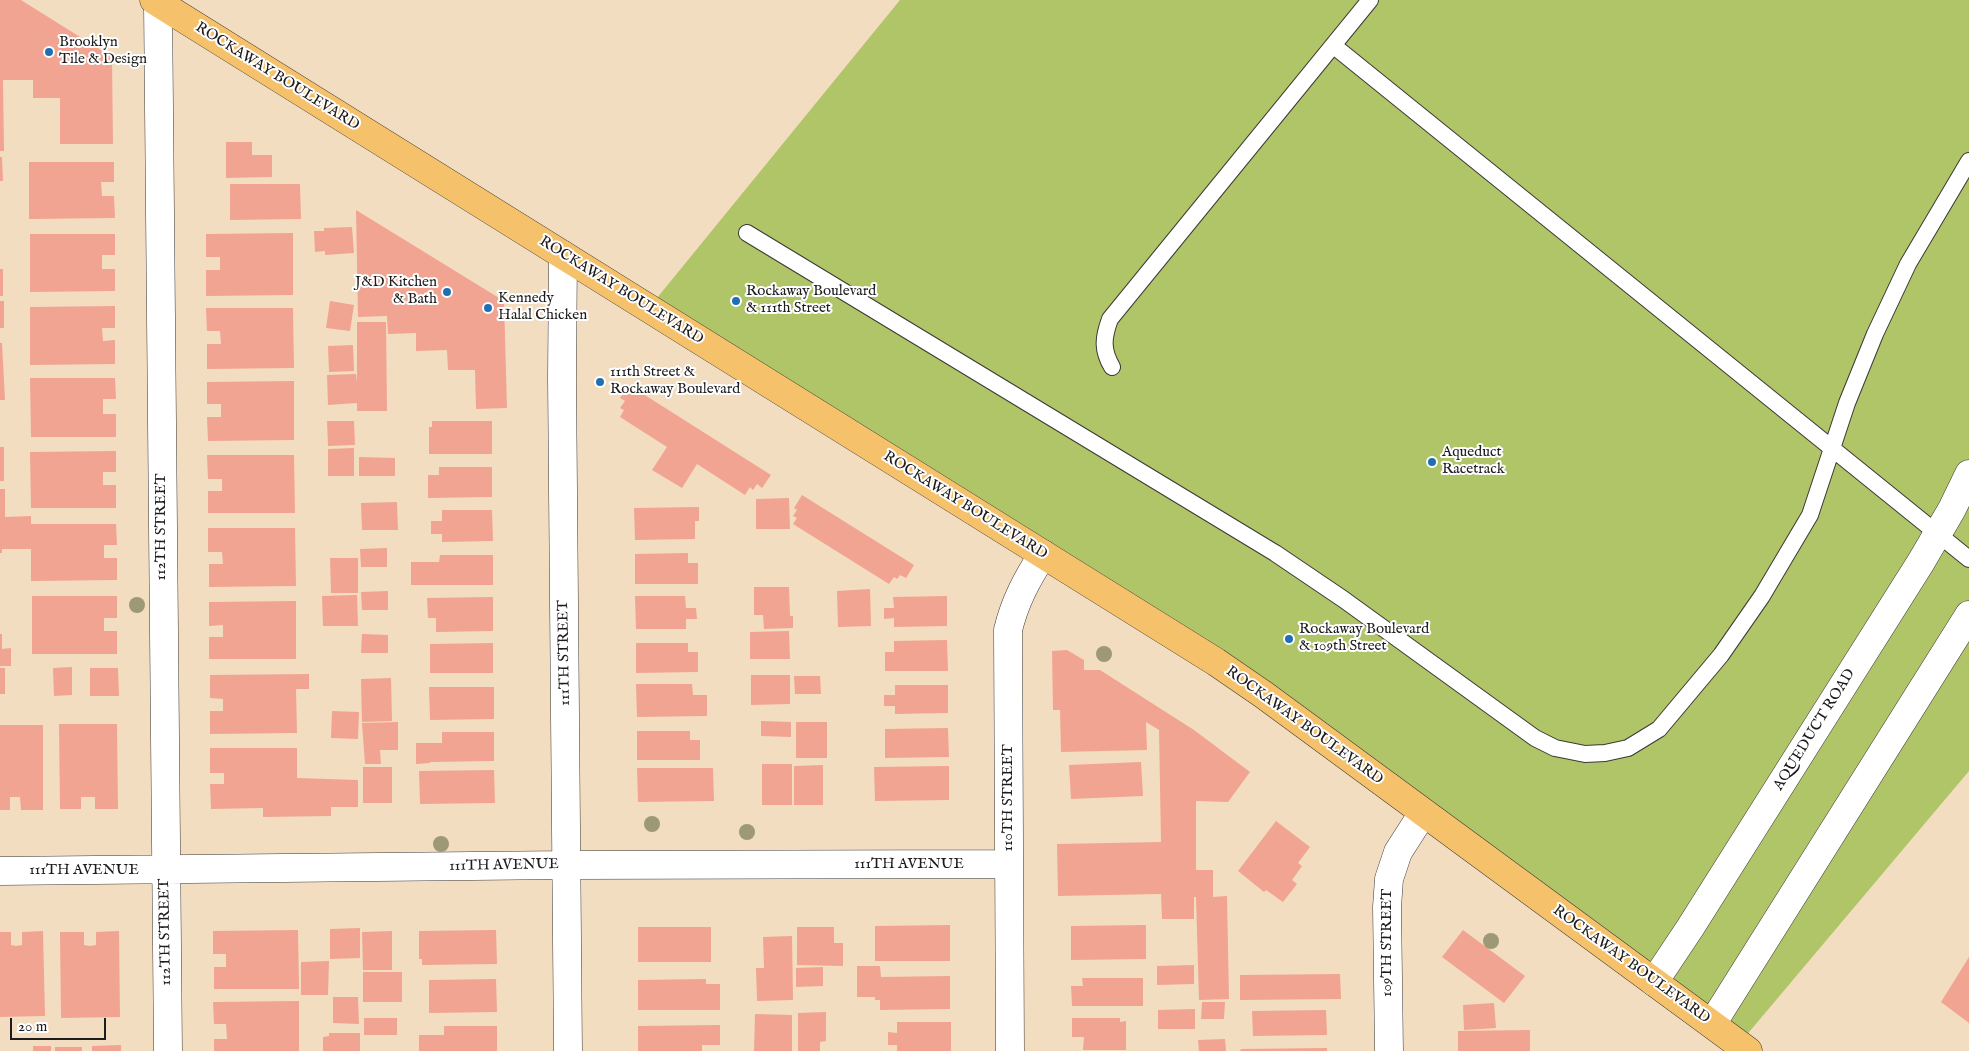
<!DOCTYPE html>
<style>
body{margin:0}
#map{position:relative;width:1969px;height:1051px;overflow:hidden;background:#f3ddc0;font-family:"IM FELL English",serif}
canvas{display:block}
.scale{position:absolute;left:10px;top:1018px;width:96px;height:22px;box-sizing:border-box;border:2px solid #1c1c1c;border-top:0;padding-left:6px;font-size:15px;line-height:18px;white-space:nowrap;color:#1c1c1c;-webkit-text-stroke:4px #fff;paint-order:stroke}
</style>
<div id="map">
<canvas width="1969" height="1051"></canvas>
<div class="scale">20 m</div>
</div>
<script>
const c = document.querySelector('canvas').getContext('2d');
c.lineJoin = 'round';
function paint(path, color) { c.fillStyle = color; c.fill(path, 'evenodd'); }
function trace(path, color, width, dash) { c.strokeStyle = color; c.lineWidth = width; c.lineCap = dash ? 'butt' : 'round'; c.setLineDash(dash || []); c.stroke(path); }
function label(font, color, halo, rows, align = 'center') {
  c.font = font + ' "IM FELL English",serif'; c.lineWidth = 4; c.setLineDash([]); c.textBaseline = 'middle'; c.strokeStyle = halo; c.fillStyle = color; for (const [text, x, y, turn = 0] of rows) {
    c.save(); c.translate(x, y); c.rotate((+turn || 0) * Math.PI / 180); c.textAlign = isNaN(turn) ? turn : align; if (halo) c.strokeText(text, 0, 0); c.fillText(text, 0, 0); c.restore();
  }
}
paint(new Path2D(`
 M900,0H1969V771L1739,1044L1423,813L648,309Z`), '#b0c468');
paint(new Path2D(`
 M0,0H21L112,57L113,144H60V98H33V80H3L4,151H0Z
 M226,142H252V155H272V177L226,178Z
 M0,157H2L3,181H0Z
 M29,162H114V182H101L102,196H114L115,218L29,219Z
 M230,184H300L301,219L230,220Z
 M356,210L504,301L507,408L476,409L475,370H448L447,350L416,351V333L388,334L387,316L358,317Z
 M352,227L354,253L325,255V251L315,252L314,231H324V228Z
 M293,233V295L206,296V270H220V257H206V234Z
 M30,234H115V255H102V269H115V291L30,292Z
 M0,269H3V296H0Z
 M0,301H4V328H0Z
 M330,301L354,305L350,331L326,328Z
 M115,306V328H102L103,341L115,340V364L30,365V307Z
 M206,308H293L294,368L207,369V344H221L220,331H207Z
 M357,322H386L387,411H357V403L328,405L327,375L356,374L357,383Z
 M0,343H2L5,400H0Z
 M353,345L354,371L329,372L328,346Z
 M30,378H115L116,399H103V414H116V437H31Z
 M294,381V440L208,441L207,417H221V404H207V382Z
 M629,385L771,475L762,488L757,484L753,490L750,487L745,495L697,464L682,488L652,470L667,447L620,417L624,410L620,408L625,401L620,398Z
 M327,421H354L355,445L328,446Z
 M432,421H492V454H429V427H432Z
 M0,447H4V481H0Z
 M354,448V476H328V449Z
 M116,451V472H103V485H116V508H31L30,452Z
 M207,455H294L295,513H208V491H222V479H208Z
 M359,457L395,458V476H359Z
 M439,467H492V497L428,498V475H439Z
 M0,489H5V517L31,516V524H116L117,545H104V558H117V580L31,581V549H2V553H0Z
 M802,495L914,565L906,578L900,575L897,579L894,577L889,584L793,524L797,518L793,516L797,510L794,508Z
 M789,498L790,529H756V499Z
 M397,502L398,530H362L361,503Z
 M699,507V521H695V539L635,540L634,508Z
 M442,510H492L493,541L442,542V534H431V521H442Z
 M208,528H295L296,586L209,587V564H223L222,552H208Z
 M387,548V567H361L360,549Z
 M688,553V563H698V584H635V554Z
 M440,555H493V585H411V562H439Z
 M330,558H358V593H331Z
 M754,587H789L790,616H793V628L764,629L763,615H754Z
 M870,589L871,626L838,627L837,591Z
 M388,591V610H362L361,592Z
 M357,595L358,626H323L322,596Z
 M32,596H117V618H104V631H117V654H32Z
 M635,596H685L686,608H696L697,619H686V629H636Z
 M947,596V626L894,627V618L884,619V608H894L893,597Z
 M493,597V631L436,632V618H428L427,598Z
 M296,601V659H209V637H223V625L209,626V602Z
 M789,631L790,659H750V632Z
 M0,634H2V649L11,648V666H0Z
 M362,634L388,635V653H361Z
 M947,640L948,671H885V652H894V641Z
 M493,643V673H430V644Z
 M636,643H688V652H698V672L636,673Z
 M1067,650L1084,660V670H1100L1194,730L1250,772L1228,802L1196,801V870H1213V897L1227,896L1229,999L1199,1000L1196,897H1194V919H1162L1161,894L1058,896L1057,844L1161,842L1159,730L1146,722L1147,750L1061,752L1060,710H1053L1052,651Z
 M72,667V695L54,696L53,668Z
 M0,668H5V694H0Z
 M90,668H118L119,696H90Z
 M309,674V689H296L297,733L210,734V711H223V699L210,698V675Z
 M751,675H790V704L751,705Z
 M794,676H820L821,694H795Z
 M391,678L392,721L362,722L361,679Z
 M636,684H692L693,695H707V716L637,717Z
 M895,685H948V713L895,714V706H884V695H895Z
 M429,687H494V719L430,720Z
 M332,711L359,712L358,739L331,738Z
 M761,721L791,722V737L761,736Z
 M398,722V750H380L381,764H365L362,723Z
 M796,722H827V758H796Z
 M59,724H117L118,809H95V797H81V809H60Z
 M0,725H43V810H21L20,797H10V810H0Z
 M948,728L949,757L885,758V729Z
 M637,731H690V740H700V760H637Z
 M442,732H494V761L430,762V763L416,764V743H442Z
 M210,748H297V778L358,780V807H331V816L263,817V808L211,809L210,784H224V773H210Z
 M1141,762L1143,796L1071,799L1069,765Z
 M762,764H792V805H762Z
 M823,765V805H794V766Z
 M949,766V800L875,801L874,767Z
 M363,767H392V803H363Z
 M637,768H713L714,801L638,802Z
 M494,770L495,803L420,804L419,771Z
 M1276,821L1310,847L1298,863L1302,866L1292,880L1297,884L1283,902L1266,890L1264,892L1238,871Z
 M950,925V961H875V926Z
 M1146,925V959L1071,960V926Z
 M638,927H711V962H638Z
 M797,927H834V943H843V966L797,965Z
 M360,928V958L330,959V929Z
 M298,930L299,989H214V967H226V954H213V931Z
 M496,930L497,964L422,965V959H419V931Z
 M1463,930L1525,976L1504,1003L1442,957Z
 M43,931L45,1016L0,1017V932H11V945L16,946L22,945V932Z
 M119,931L120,1017L61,1018L60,932H84V945L90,946L96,945V932Z
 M392,931V970H363L362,932Z
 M792,936L793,1000L757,1001L756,968H764L763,937Z
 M1969,957V1023L1941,1002Z
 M329,961L328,995H301V962Z
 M1194,965V984L1157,985V966Z
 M857,966H880L881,977L950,976V1009L880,1010V1000H875V997H857Z
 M823,967V986L796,987V968Z
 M363,972H402V1002H363Z
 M1340,974L1341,999L1240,1000V975Z
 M1082,978H1143V1006H1072L1071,986H1083Z
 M496,979L497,1012L429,1013V980Z
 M706,979V984H720V1010H638V980Z
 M333,997H358L359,1024L333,1023Z
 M299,1001V1051H214V1039H227L226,1024H214L213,1002Z
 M1202,1002H1225L1224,1019H1201Z
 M1494,1003L1496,1028L1464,1030L1463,1005Z
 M1195,1009V1029H1158V1010Z
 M1326,1010L1327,1035L1253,1036L1252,1011Z
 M826,1012V1041L820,1042V1051H798V1013Z
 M755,1014L792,1015V1051H754Z
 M364,1018H397V1035H364Z
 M1072,1018H1120V1022L1126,1021V1050H1083L1084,1037H1072Z
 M897,1022H951V1051H897V1045H888V1032L897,1033Z
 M720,1025V1045H702V1051H638V1026Z
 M444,1026H497V1051H419V1035H444Z
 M1530,1030V1051H1458V1031Z
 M329,1033H360V1051H323V1037L329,1036Z
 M1225,1039L1226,1051H1199L1198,1040Z
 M121,1045V1051H92V1046Z
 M33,1046H51V1051H33Z
 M55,1047H82V1051H55Z
 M1327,1048V1051H1240L1241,1049Z`), '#f1a491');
const service = new Path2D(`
 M1334,46L1969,559
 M747,233L1275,553L1343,599L1535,738L1555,748L1585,754L1605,753L1628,748L1659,729L1721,655L1762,596L1810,515L1847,403L1875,334L1908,264L1969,161
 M1112,367C1102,350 1103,338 1110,319L1370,0`);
const minor = new Path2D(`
 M158,3L168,1051
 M563,255L562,378L568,1051
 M0,871L567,865L1009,864
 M1010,1051L1008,630C1015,601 1027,579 1043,554
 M1389,1051L1387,907L1389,879L1398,852L1423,813`);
const tertiary = new Path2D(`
 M1654,982L1690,928L1921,562L1952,509L1969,474
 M1712,1024L1969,615`);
const primary = new Path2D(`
 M154,0L1216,662L1264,695L1748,1051`);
trace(service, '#3c3935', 18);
trace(minor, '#3c3935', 29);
trace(tertiary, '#3c3935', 29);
trace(primary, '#3c3935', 29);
trace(service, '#fff', 16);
trace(minor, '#fff', 28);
trace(tertiary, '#fff', 28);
trace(primary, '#f5c16b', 28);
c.fillStyle = '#9d9876';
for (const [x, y] of [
 [137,605],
 [1104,654],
 [652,824],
 [747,832],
 [441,844],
 [1491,941]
]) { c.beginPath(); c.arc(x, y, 8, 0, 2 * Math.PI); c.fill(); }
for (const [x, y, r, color] of [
 [49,52,5,"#1f6fb2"],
 [447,292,5,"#1f6fb2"],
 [736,301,5,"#1f6fb2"],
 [488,308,5,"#1f6fb2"],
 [600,382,5,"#1f6fb2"],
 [1432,462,5,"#1f6fb2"],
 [1289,639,5,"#1f6fb2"]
]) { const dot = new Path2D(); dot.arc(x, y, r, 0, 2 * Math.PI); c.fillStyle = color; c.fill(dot); trace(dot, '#fff', 2); }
label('15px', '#1c1c1c', '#fff', [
 ["Brooklyn",59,43],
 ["Tile & Design",59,60],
 ["J&D Kitchen",437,283,"right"],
 ["& Bath",437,300,"right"],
 ["Rockaway Boulevard",746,292],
 ["& 111th Street",746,309],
 ["Kennedy",498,299],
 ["Halal Chicken",498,316],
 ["111th Street &",610,373],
 ["Rockaway Boulevard",610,390],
 ["Aqueduct",1442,453],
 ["Racetrack",1442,470],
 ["Rockaway Boulevard",1299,630],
 ["& 109th Street",1299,647]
], 'left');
label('15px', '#1c1c1c', '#fff', [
 ["ROCKAWAY BOULEVARD",277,77,32],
 ["ROCKAWAY BOULEVARD",621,291,32],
 ["ROCKAWAY BOULEVARD",965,506,32],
 ["112TH STREET",162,527,-90],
 ["111TH STREET",565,653,-91],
 ["ROCKAWAY BOULEVARD",1304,726,36],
 ["AQUEDUCT ROAD",1815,730,-58],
 ["110TH STREET",1009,798,-90],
 ["111TH AVENUE",909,865],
 ["111TH AVENUE",504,866,-1],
 ["111TH AVENUE",84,871],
 ["112TH STREET",166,932,-91],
 ["109TH STREET",1388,943,-90],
 ["ROCKAWAY BOULEVARD",1631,965,36]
]);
</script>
